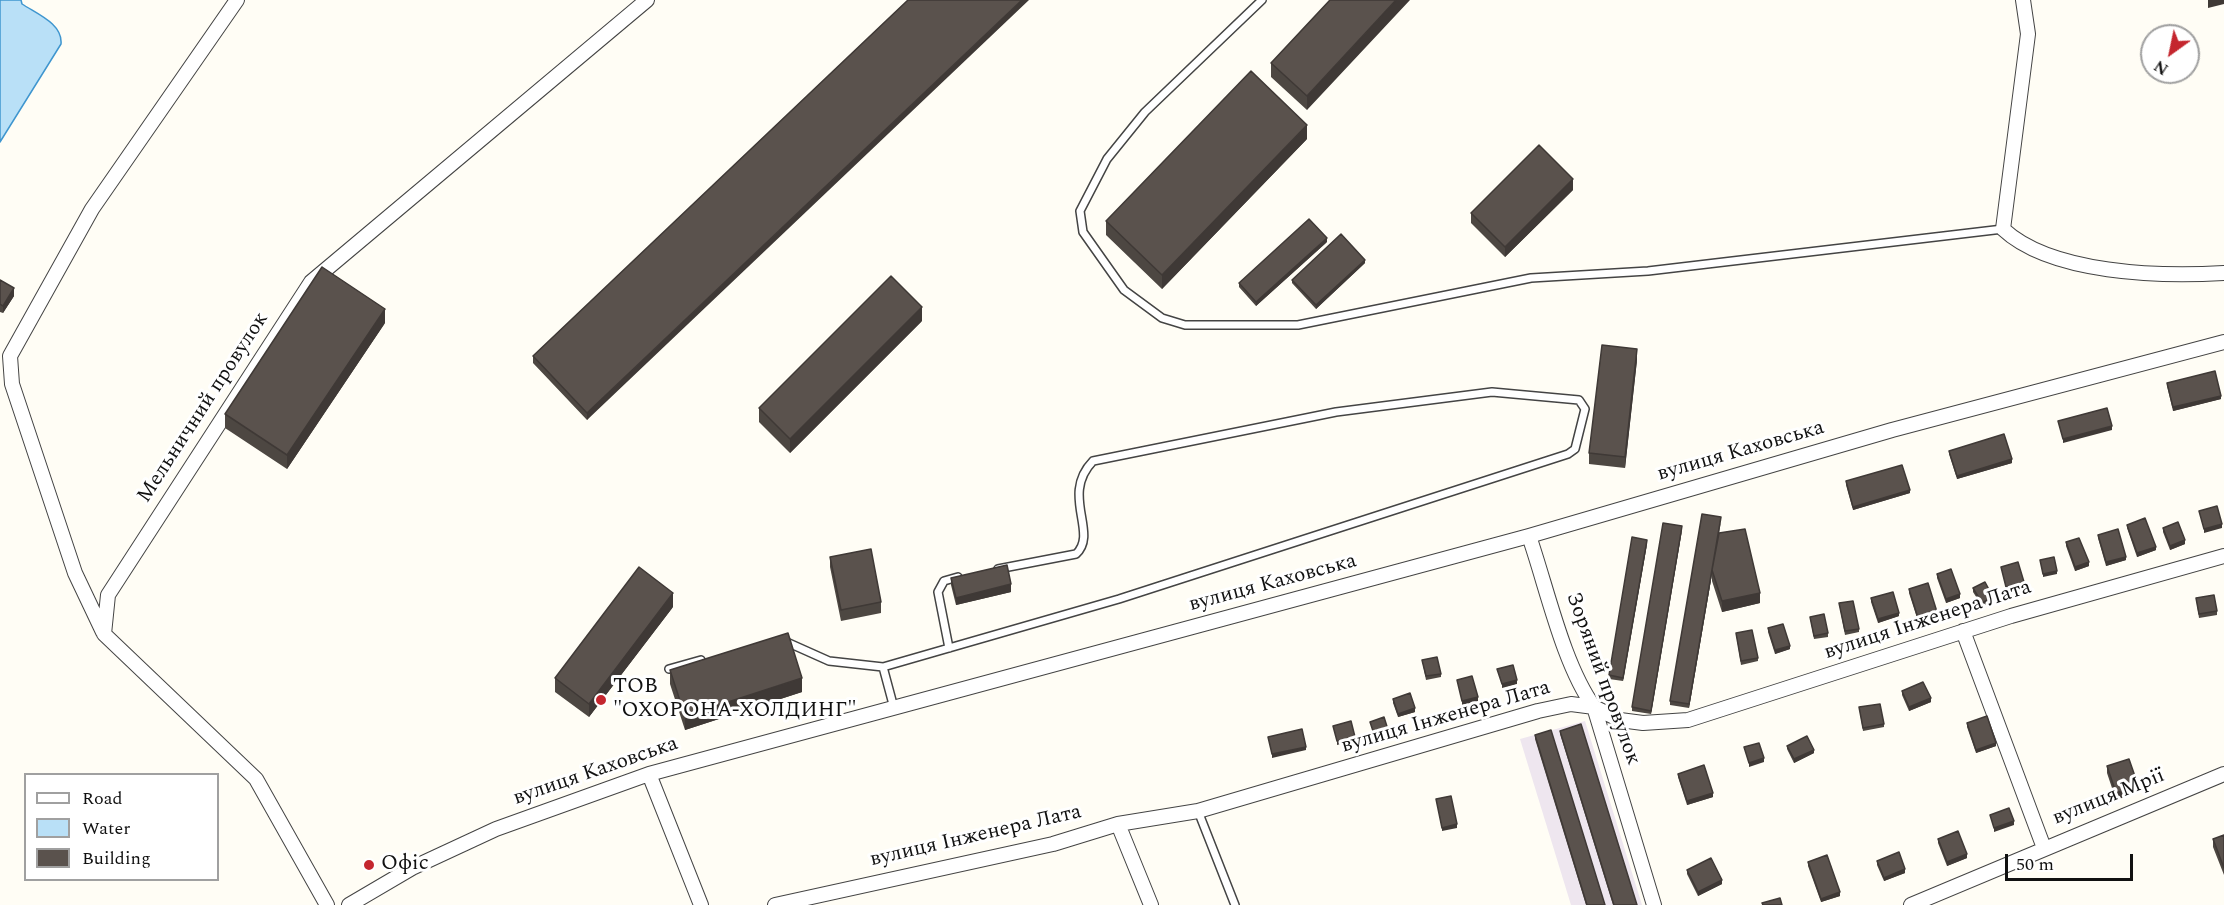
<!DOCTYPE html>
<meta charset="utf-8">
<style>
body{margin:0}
#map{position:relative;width:2224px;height:905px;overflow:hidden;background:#fffdf5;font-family:Spectral,serif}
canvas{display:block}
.legend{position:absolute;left:24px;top:773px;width:195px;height:108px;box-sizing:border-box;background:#fff;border:2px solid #a0a0a0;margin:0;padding:8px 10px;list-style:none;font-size:18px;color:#111}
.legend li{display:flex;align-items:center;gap:12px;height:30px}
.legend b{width:30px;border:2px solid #a0a0a0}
.north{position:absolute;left:2140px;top:24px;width:60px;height:60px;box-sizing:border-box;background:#fff;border:2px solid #a0a0a0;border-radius:50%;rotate:213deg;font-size:16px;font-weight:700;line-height:24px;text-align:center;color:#111}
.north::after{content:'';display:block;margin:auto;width:21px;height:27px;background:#c4262e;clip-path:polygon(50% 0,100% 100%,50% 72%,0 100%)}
.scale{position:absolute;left:2005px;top:854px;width:128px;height:27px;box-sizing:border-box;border:3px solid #111;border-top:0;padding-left:8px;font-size:18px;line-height:21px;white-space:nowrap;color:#111;-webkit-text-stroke:4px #fff;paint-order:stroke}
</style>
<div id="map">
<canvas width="2224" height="905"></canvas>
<ul class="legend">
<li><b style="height:8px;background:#fff"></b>Road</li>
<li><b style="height:16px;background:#b9e0f7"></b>Water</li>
<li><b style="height:16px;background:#5a524d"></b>Building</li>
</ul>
<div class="north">N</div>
<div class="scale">50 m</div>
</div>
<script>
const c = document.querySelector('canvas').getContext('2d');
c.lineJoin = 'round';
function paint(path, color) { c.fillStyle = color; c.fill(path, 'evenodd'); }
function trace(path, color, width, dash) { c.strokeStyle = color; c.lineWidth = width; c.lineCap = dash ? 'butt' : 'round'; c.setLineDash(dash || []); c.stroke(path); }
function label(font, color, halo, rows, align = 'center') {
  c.font = font + ' Spectral,serif'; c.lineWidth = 6; c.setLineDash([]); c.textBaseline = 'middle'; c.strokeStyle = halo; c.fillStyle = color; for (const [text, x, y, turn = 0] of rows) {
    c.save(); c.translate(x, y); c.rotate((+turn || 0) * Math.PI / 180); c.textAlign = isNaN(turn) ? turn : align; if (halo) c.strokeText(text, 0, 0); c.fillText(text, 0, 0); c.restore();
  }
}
paint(new Path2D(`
 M1585,721L1642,905H1571L1520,739Z`), '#eee6ef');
const water = new Path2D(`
 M0,0H21L22,4C37,14 63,24 61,44L0,142Z`);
paint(water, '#b9e0f7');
trace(water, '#3f96cf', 1.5);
const service = new Path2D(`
 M1262,0L1145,112L1107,159L1080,211L1083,232L1124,290L1162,318L1185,325H1298L1531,278L1648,271L2003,229
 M782,640L829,661L883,667L1119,599L1568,454L1575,449L1585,409L1579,400L1492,392L1336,412L1093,461C1060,495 1099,533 1076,554L998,569
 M949,648L938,592L944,581L958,577
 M883,667L894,708
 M669,669L701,660
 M1198,811L1235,905`);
const minor = new Path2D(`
 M2023,0L2028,34L2003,229C2051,274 2161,277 2224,273
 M1529,536C1547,588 1563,664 1594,707L1654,905
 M1963,631L2044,848
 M103,632L75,573L12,384L10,356L92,209L237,0
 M649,774L701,905
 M1118,824L1151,905
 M327,905L256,779L104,634L108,595L311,282L647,0
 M349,905L412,868L496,829L649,774L1529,536L1892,430L2224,342
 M775,905L1053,844L1118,824L1198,811L1538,711L1571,704L1594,707L1620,720L1643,723L1688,720L2011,616L2224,556
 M1911,905L2224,774`);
trace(service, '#444', 10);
trace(minor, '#444', 16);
trace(service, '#fff', 7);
trace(minor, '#fff', 14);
paint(new Path2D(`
 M908,0L587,420L533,363V356Z
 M1330,0L1307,110L1271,77V63Z
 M1307,139L1162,289L1106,235V221Z
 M1573,190L1505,257L1471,223V213Z
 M1327,242L1256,306L1239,287V283Z
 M1365,263L1316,309L1292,283V280Z
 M0,280L14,296L3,313L0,312Z
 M922,321L790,453L759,422V408Z
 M385,323L287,469L225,428V414Z
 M1637,360L1625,468L1589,464V453Z
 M2167,383L2221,399L2173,411L2167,386Z
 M1949,451L2012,463L1957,479L1949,454Z
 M1846,481L1910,493L1853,510L1846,485Z
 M1721,521L1719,533L1760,603L1722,612L1712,581V574L1689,708L1670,705V701Z
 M2127,525L2156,550L2137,557L2127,528Z
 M2163,528L2185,544L2170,550L2163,532Z
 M1682,530L1651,714L1632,711V707Z
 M2098,535L2126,560L2106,566L2098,538Z
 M2066,542L2089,566L2075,571L2066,546Z
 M1647,544L1623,681L1609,679V675Z
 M830,557L881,602V613L841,621L830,567Z
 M1937,574L1960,598L1946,603L1937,578Z
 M951,578L1011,592L956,605L951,585Z
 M1973,588L1993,601L1982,606L1973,592Z
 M1909,589L1937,616L1918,621L1909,593Z
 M1871,598L1899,616L1878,623L1871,602Z
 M2196,598L2217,611V615L2199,618Z
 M1839,603L1859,629V632L1845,635Z
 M673,607L589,717L555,692V678Z
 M1810,617L1828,633V637L1814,639Z
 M1768,628L1790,649L1775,654L1768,632Z
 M1736,633L1758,658V661L1741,665Z
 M1422,660L1441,674V677L1426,680Z
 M670,670L802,692L685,730L670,684Z
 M1902,691L1931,702L1909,711L1902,695Z
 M1393,699L1415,712L1398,717L1393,703Z
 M1859,707L1884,724V727L1863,731Z
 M1967,723L1996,746L1976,753L1967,727Z
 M1560,731L1637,905H1613L1560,734Z
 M1535,735L1605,905H1586L1535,739Z
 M1787,746L1814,753L1794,763L1787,749Z
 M2107,766L2138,792L2116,800L2107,773Z
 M1678,774L1713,797L1687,805L1678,777Z
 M2224,835V875L2213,847V839Z
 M1938,839L1967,858L1947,866L1938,843Z
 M1877,861L1905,873L1884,881L1877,865Z
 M1808,862L1840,896L1821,902L1808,866Z
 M1687,870L1722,884L1698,896L1687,874Z`), '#4d4742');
paint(new Path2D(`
 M1022,0H1029L587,420V413Z
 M1396,0H1410L1307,110V96Z
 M2208,0H2224V4L2208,8Z
 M1307,125V139L1162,289V275Z
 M1573,179V190L1505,257V247Z
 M1327,238V242L1256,306V302Z
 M1365,260V263L1316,309V305Z
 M14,288V296L3,313V306Z
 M922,307V321L790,453V439Z
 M385,309V323L287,469V455Z
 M1637,349V360L1625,468V457Z
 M2221,396V399L2173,411V407Z
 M2112,426V430L2063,443V439Z
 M2012,459V463L1957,479V476Z
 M1910,490V493L1853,510V507Z
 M2222,524V528L2204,533V529Z
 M1682,526V530L1651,714V711Z
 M1647,540V544L1623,681V678Z
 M2185,540V544L2170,550V546Z
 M2156,547V550L2137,557V553Z
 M2126,557V560L2106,566V562Z
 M2089,562V566L2075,571V567Z
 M1712,571V574L1689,708V704Z
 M2057,571V574L2043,577V574Z
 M2024,582V586L2006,591V587Z
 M1011,584V592L956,605V598Z
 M673,593V607L589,717V704Z
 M1760,593V603L1722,612V601Z
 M1960,594V598L1946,603V599Z
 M1993,597V601L1982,606V603Z
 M1937,612V616L1918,621V618Z
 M1899,613V616L1878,623V619Z
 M1790,646V649L1775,654V650Z
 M802,678V692L685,730V716Z
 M1517,680V684L1502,688V684Z
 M1478,697V701L1462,705V701Z
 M1931,698V702L1909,711V707Z
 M1415,708V712L1398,717V714Z
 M1389,733V736L1375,741V737Z
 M1355,737V740L1337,745V741Z
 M1996,743V746L1976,753V750Z
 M1306,747V750L1272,758V754Z
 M1814,750V753L1794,763V759Z
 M1764,758V762L1749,767V763Z
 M2138,785V792L2116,800V793Z
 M1713,793V797L1687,805V801Z
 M2014,821V825L1994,832V828Z
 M1457,824V828L1442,831V828Z
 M1967,854V858L1947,866V862Z
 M1905,869V873L1884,881V878Z
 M1722,880V884L1698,896V892Z
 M1840,892V896L1821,902V899Z`), '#3f3936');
const building = new Path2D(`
 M908,0H1022L587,413L533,356Z
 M1330,0H1396L1307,96L1271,63Z
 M1251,71L1307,125L1162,275L1106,221Z
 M1539,145L1573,179L1505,247L1471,213Z
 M1309,219L1327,238L1256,302L1239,283Z
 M1341,234L1365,260L1316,305L1292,280Z
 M322,267L385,309L287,455L225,414Z
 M891,276L922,307L790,439L759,408Z
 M0,280L14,288L3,306L0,304Z
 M1602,345L1637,349L1625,457L1589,453Z
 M2215,371L2221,396L2173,407L2167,383Z
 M2107,408L2112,426L2063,439L2058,421Z
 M2004,434L2012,459L1957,476L1949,451Z
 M1902,465L1910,490L1853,507L1846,481Z
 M2217,506L2222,524L2204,529L2199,511Z
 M1702,514L1721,517L1689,704L1670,701Z
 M2145,518L2156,547L2137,553L2127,525Z
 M2178,522L2185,540L2170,546L2163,528Z
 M1663,523L1682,526L1651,711L1632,707Z
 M1745,529L1760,593L1722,601L1712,570L1719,533Z
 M2118,529L2126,557L2106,562L2098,535Z
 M1632,537L1647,540L1623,678L1609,675Z
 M2079,538L2089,562L2075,567L2066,542Z
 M871,549L881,602L841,610L830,557Z
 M2054,557L2057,571L2043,574L2040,560Z
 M2018,562L2024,582L2006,587L2001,567Z
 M1007,565L1011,584L956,598L951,578Z
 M639,567L673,593L589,704L555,678Z
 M1951,569L1960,594L1946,599L1937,574Z
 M1985,582L1993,597L1982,603L1973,588Z
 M1928,583L1937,612L1918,618L1909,589Z
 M1893,592L1899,613L1878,619L1871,598Z
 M2214,595L2217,611L2199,614L2196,598Z
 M1853,601L1859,629L1845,631L1839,603Z
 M1824,614L1828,633L1814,636L1810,617Z
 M1783,624L1790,646L1775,650L1768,628Z
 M1752,630L1758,658L1741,661L1736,633Z
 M788,633L802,678L685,716L670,670Z
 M1437,657L1441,674L1426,676L1422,660Z
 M1513,665L1517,680L1502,684L1497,669Z
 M1472,676L1478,697L1462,701L1457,680Z
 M1923,682L1931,698L1909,707L1902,691Z
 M1410,693L1415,708L1398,714L1393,699Z
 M1880,704L1884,724L1863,728L1859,707Z
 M1987,716L1996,743L1976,750L1967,723Z
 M1384,717L1389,733L1375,737L1370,722Z
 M1351,721L1355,737L1337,741L1333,726Z
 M1581,724L1637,905H1614L1560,731Z
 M1302,729L1306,747L1272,754L1268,737Z
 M1551,730L1605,905H1587L1535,735Z
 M1807,736L1814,750L1794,759L1787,746Z
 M1759,743L1764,758L1749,763L1744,747Z
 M2129,759L2138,785L2116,793L2107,766Z
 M1704,765L1713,793L1687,801L1678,774Z
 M1451,796L1457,824L1442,828L1436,799Z
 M2009,808L2014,821L1994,828L1990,815Z
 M1958,831L1967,854L1947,862L1938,839Z
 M2224,835V868L2213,839Z
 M1899,852L1905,869L1884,878L1877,861Z
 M1827,855L1840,892L1821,899L1808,862Z
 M1711,858L1722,880L1698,892L1687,870Z
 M1780,898L1782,905H1763L1762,903Z`);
paint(building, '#5a524d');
trace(building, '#3f3936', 1.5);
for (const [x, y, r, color] of [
 [601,700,6,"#c4262e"],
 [369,865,6,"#c4262e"]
]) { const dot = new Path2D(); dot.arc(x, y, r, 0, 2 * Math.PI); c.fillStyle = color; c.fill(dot); trace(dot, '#fff', 2); }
label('21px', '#111', '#fff', [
 ["Мельничний провулок",204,408,-57],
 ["вулиця Каховська",1741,452,-16],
 ["вулиця Каховська",1273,584,-15],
 ["вулиця Інженера Лата",1928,621,-18],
 ["Зоряний провулок",1602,679,70],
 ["вулиця Інженера Лата",1446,718,-16],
 ["вулиця Каховська",596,772,-19],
 ["вулиця Мрії",2109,798,-22],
 ["вулиця Інженера Лата",976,837,-13]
]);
label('21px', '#111', '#fff', [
 ["ТОВ",613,688],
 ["\"ОХОРОНА-ХОЛДИНГ\"",613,712],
 ["Офіс",381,865]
], 'left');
</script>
